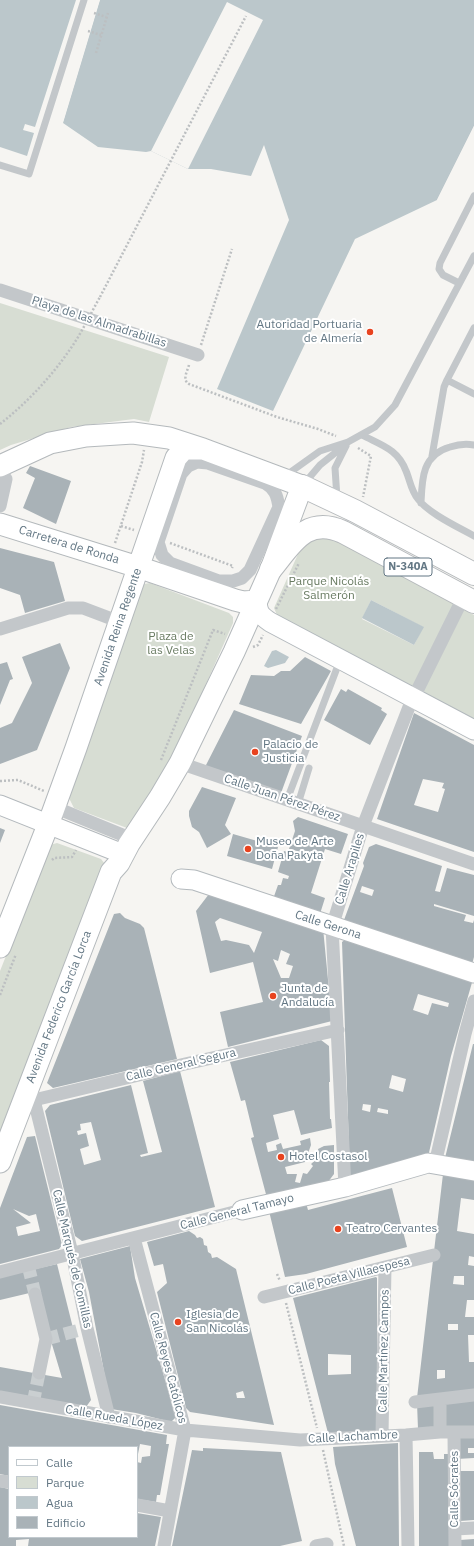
<!DOCTYPE html>
<meta charset="utf-8">
<style>
body{margin:0}
#map{position:relative;width:474px;height:1546px;overflow:hidden;background:#f6f5f2;font-family:"IBM Plex Sans",sans-serif}
canvas{display:block}
.legend{position:absolute;left:8px;top:1446px;width:130px;height:92px;box-sizing:border-box;background:#fff;border:1px solid #c1c9ce;margin:0;padding:5px 7px;list-style:none;font-size:12px;color:#637784}
.legend li{display:flex;align-items:center;gap:8px;height:20px}
.legend b{width:20px;border:1px solid #c1c9ce}
</style>
<div id="map">
<canvas width="474" height="1546"></canvas>
<ul class="legend">
<li><b style="height:5px;background:#fff"></b>Calle</li>
<li><b style="height:11px;background:#d7ddd3"></b>Parque</li>
<li><b style="height:11px;background:#bbc7cb"></b>Agua</li>
<li><b style="height:11px;background:#a9b2b7"></b>Edificio</li>
</ul>
</div>
<script>
const c = document.querySelector('canvas').getContext('2d');
c.lineJoin = 'round';
function paint(path, color) { c.fillStyle = color; c.fill(path, 'evenodd'); }
function trace(path, color, width, dash) { c.strokeStyle = color; c.lineWidth = width; c.lineCap = dash ? 'butt' : 'round'; c.setLineDash(dash || []); c.stroke(path); }
function label(font, color, halo, rows, align = 'center') {
  c.font = font + ' "IBM Plex Sans",sans-serif'; c.lineWidth = 4; c.setLineDash([]); c.textBaseline = 'middle'; c.strokeStyle = halo; c.fillStyle = color; for (const [text, x, y, turn = 0] of rows) {
    c.save(); c.translate(x, y); c.rotate((+turn || 0) * Math.PI / 180); c.textAlign = isNaN(turn) ? turn : align; if (halo) c.strokeText(text, 0, 0); c.fillText(text, 0, 0); c.restore();
  }
}
paint(new Path2D(`
 M0,303L169,357L149,422L134,419L71,427L11,445L0,450Z
 M314,538H331L474,615V725L280,622L274,608L302,545ZM371,600L423,627L414,645L362,619Z
 M150,583L229,613L233,617V623L173,759L136,817L127,828L74,808L67,794L140,588L144,584Z
 M57,843L101,859L105,864L0,1140V971L50,845Z`), '#d7ddd3');
paint(new Path2D(`
 M0,0H76L35,127L25,124L23,130L34,133L27,156L0,147Z
 M100,0H474V126L437,200L355,239L273,411L217,389L289,220L264,145L251,176L211,169H188L151,151L146,152L98,147L63,123Z
 M371,600L424,627L414,645L362,618Z
 M276,650L289,657L285,663L268,668L264,666L272,651Z`), '#bbc7cb');
paint(new Path2D(`
 M98,0H100L99,2L62,125L61,122Z
 M227,2L263,20L188,169L151,151Z
 M474,126V130L438,202L437,200Z`), '#f6f5f2');
paint(new Path2D(`
 M30,466L71,481L56,524L23,508L35,478L26,473Z
 M0,548L54,562L65,601L25,613L20,595L0,588Z
 M60,643L70,668L37,750L0,764V728L12,723L32,683L22,657Z
 M305,657L331,671L301,724L239,704L251,675L274,676L281,671H290Z
 M7,662L13,679L10,680L0,705V664Z
 M341,689L346,692L348,689L382,708L381,710L387,714L370,745L324,720Z
 M234,710L302,736L281,793L205,767Z
 M414,713L474,745V852L377,819ZM423,779L444,783L442,788L445,789L438,812L414,805Z
 M202,787L236,798L225,825L231,834L207,848L199,832L192,827L189,816V811Z
 M298,817L348,834L341,854L325,849L311,893L325,898L319,917L272,902L278,885H281L283,878L288,879L289,876L278,872L284,851L295,854L297,851L289,849L295,831L293,821Z
 M0,828L5,830L0,843Z
 M233,834L278,847L272,869L227,856Z
 M376,844L442,866L435,891L440,892L447,868L474,875V916L434,904V906L466,915L464,921L473,923L474,920V957L472,964L344,920L364,866L363,863L369,847ZM362,886L374,890L372,896L360,892Z
 M209,894L323,928L332,1021L228,1047L220,1012L263,1002L253,962L210,973L196,911ZM220,918L262,932L254,953L249,945L226,940L221,941L215,922ZM281,950L290,954L286,964L293,966L289,978H281L273,959L278,961Z
 M120,913L125,918L140,924L144,928L177,1059L53,1088L47,1083L114,914Z
 M346,939L473,979L451,1056L428,1157L350,1177L342,942ZM418,994L449,1003L448,1007L432,1003L428,1015L413,1010ZM392,1075L406,1079L403,1092L389,1088ZM363,1104L371,1105L370,1112L362,1110ZM378,1108L388,1110V1114L377,1112Z
 M321,1040L329,1046L330,1082H329L330,1119H331L332,1128L301,1135L294,1110L273,1115L279,1139L266,1143L268,1152L277,1150L276,1145L281,1143L283,1149L301,1145L300,1141L310,1138L311,1145L305,1162L285,1167L287,1174H297L295,1182L300,1183L303,1173L307,1174L313,1166L311,1164L319,1157L318,1149L324,1146L334,1145V1174L328,1182L267,1198L251,1138L254,1137L245,1100L241,1101L230,1062Z
 M473,1044H474V1163L445,1158Z
 M180,1071L215,1207L82,1241L75,1236L45,1111L50,1105L131,1085L148,1153L140,1155L141,1157L162,1152L143,1081ZM91,1122L101,1160L84,1165L80,1149L89,1146L86,1133L78,1135L77,1131L81,1130L80,1124Z
 M35,1136L62,1245L59,1249L0,1264V1208L27,1137ZM13,1209L29,1216L36,1214L40,1231L18,1236L16,1227L31,1223Z
 M443,1174L474,1179V1200L461,1198L457,1231L474,1234V1257L469,1256L468,1265L474,1266V1300H467L465,1317H474V1335H468L469,1362H474V1390L417,1398ZM454,1276H464V1285L453,1284ZM448,1324H458V1330H448ZM437,1370H445V1378L437,1379Z
 M392,1188L407,1247L306,1274L285,1277L269,1211L306,1203L308,1210Z
 M189,1231L195,1235L197,1238L200,1237L203,1239L204,1245L207,1246L208,1252L211,1254L212,1258L217,1257L236,1269L274,1425L190,1412L186,1408L157,1292L167,1283L163,1264L154,1266L147,1242ZM243,1391L245,1398H237L236,1393Z
 M130,1246L135,1278L176,1417L171,1422L136,1413L111,1409L89,1292L80,1259Z
 M57,1264L91,1400L86,1407L0,1393V1367L62,1378L48,1331L38,1291L0,1300V1277Z
 M376,1277L377,1278V1431L328,1433L293,1298ZM328,1354L351,1355V1374L328,1375Z
 M474,1399V1431L445,1428V1402Z
 M435,1402L437,1428L418,1429L417,1403Z
 M0,1405L167,1435L166,1444H169L160,1495H157L156,1502L137,1499V1462L141,1463L142,1457L150,1456L151,1446L140,1444L138,1454L137,1447H9V1476L0,1474Z
 M474,1435V1448H468V1453H474V1458L457,1459V1436Z
 M398,1443L399,1546H356L335,1464L333,1447Z
 M203,1448L281,1452L302,1541L280,1546H172L192,1450L203,1451Z
 M419,1452H433L434,1459H444V1454H452L454,1546H419Z
 M458,1471H474V1520L460,1521Z
 M0,1487L9,1489V1537H137V1513L161,1517L155,1546H28L29,1539L16,1540V1546H0Z
 M474,1539V1546H460V1540Z`), '#a9b2b7');
trace(new Path2D(`
 M28,1265L35,1294
 M46,1339L87,1328
 M33,1404L39,1373`), '#cacfd1', 13, [13, 6]);
const secondary = new Path2D(`
 M257,601C258,613 260,615 270,622L474,730
 M0,805L123,854
 M181,879L194,880L474,973
 M242,1210L345,1187L428,1163L474,1171`);
const primary = new Path2D(`
 M0,466L50,443L86,436L133,433L169,438L203,449L302,486L271,569L234,652L180,763L160,797L129,844L119,863L111,872L0,1162
 M0,524L138,567L235,600L243,602L257,601
 M0,947L48,825L76,748L176,458L184,449H202`);
const highway = new Path2D(`
 M302,486L355,511L474,574
 M271,569C291,545 306,515 343,532L474,602`);
trace(secondary, '#b3b9bd', 21);
trace(primary, '#b4b9bc', 23);
trace(highway, '#b5b9bc', 24);
trace(new Path2D(`
 M94,13L106,17
 M88,31L101,35
 M96,53L108,13
 M100,297L246,16
 M201,345L232,249
 M189,365C187,372 182,380 189,384L277,417L318,429L336,436
 M358,448L371,456L363,497
 M121,526L134,530
 M115,543L142,462L144,450
 M170,543L233,566L232,568
 M276,609L299,563
 M253,647L258,645L263,635
 M161,760L213,630L225,634
 M0,781L18,780L44,791
 M52,860L54,858L72,857L76,850
 M0,995L16,954
 M277,1274L280,1281
 M286,1303L317,1428
 M323,1450L344,1546`), '#bcbfc1', 2.5, [2, 2]);
trace(new Path2D(`
 M0,165L29,174L84,0
 M459,283L443,275L439,269L440,263L474,196
 M447,380L474,394
 M362,435C381,445 398,449 406,471C410,480 411,491 418,499C428,513 458,527 474,536
 M432,456L444,387L447,380L474,328
 M285,476L320,451L348,442L375,427L395,405L474,256
 M303,485L320,465L345,445
 M337,498L335,468L346,446
 M421,503C422,479 422,455 450,447C459,444 465,443 474,445
 M287,800L340,660
 M298,804L309,768`), '#c3c7ca', 7);
trace(new Path2D(`
 M0,290L198,355
 M197,462L208,463L265,483C275,489 277,495 279,507L250,570L242,578L233,581H219L170,563L162,555L158,542L181,474L188,466Z
 M0,471L6,479L0,506
 M0,629L68,608H83L120,622
 M180,763L474,864
 M55,806L59,809L125,836L133,837
 M26,1096L34,1100L185,1064L338,1030
 M34,1100L72,1253L87,1328L109,1417
 M435,1164L465,1034L474,1001
 M345,1187L332,927L363,826L409,707L464,596
 M134,1238L185,1430L164,1546
 M0,1272L242,1210
 M35,1294L46,1339L39,1373
 M264,1297L434,1255
 M0,1397L185,1430L300,1440L406,1435L440,1432H474
 M415,1402L474,1395
 M440,1432V1400
 M454,1433L455,1546
 M382,1435L385,1267
 M406,1435L408,1546
 M0,1481L9,1482
 M137,1505L170,1511
 M455,1529L474,1528
 M316,1546L327,1544`), '#c3c7ca', 13);
trace(secondary, '#fff', 19);
trace(primary, '#fff', 21);
trace(highway, '#fff', 22);
trace(new Path2D(`
 M0,424C28,402 53,375 73,345C83,330 91,313 100,297`), '#bcbfc1', 2.5, [2, 2]);
for (const [x, y, r, color] of [
 [370,332,4,"#e8431f"],
 [255,752,4,"#e8431f"],
 [248,849,4,"#e8431f"],
 [273,996,4,"#e8431f"],
 [281,1157,4,"#e8431f"],
 [338,1229,4,"#e8431f"],
 [178,1322,4,"#e8431f"]
]) { const dot = new Path2D(); dot.arc(x, y, r, 0, 2 * Math.PI); c.fillStyle = color; c.fill(dot); trace(dot, '#fff', 1.5); }
for (const [x, y, w] of [
 [408,567,48]
]) { const box = new Path2D(); box.roundRect(x - w / 2, y - 9, w, 18, 3); c.fillStyle = '#fff'; c.fill(box); trace(box, '#637784', 1); }
label('bold 11px', '#637784', null, [
 ["N-340A",408,567]
]);
label('12px', '#637784', '#fff', [
 ["Playa de las Almadrabillas",99,322,18],
 ["Carretera de Ronda",69,545,17],
 ["Avenida Reina Regente",118,627,-71],
 ["Calle Juan Pérez Pérez",282,798,19],
 ["Calle Arapiles",350,869,-73],
 ["Calle Gerona",328,925,18],
 ["Avenida Federico García Lorca",59,1007,-69],
 ["Calle General Segura",181,1065,-13],
 ["Calle General Tamayo",237,1212,-14],
 ["Calle Marqués de Comillas",72,1259,77],
 ["Calle Poeta Villaespesa",349,1276,-14],
 ["Calle Martínez Campos",384,1351,-89],
 ["Calle Reyes Católicos",168,1368,75],
 ["Calle Rueda López",114,1418,10],
 ["Calle Lachambre",353,1437,-3],
 ["Calle Sócrates",455,1489,-90]
]);
label('12px', '#637784', '#fff', [
 ["Autoridad Portuaria",362,325,"right"],
 ["de Almería",362,339,"right"],
 ["Palacio de",263,745],
 ["Justicia",263,759],
 ["Museo de Arte",256,842],
 ["Doña Pakyta",256,856],
 ["Junta de",281,989],
 ["Andalucía",281,1003],
 ["Hotel Costasol",289,1157],
 ["Teatro Cervantes",346,1229],
 ["Iglesia de",186,1315],
 ["San Nicolás",186,1329]
], 'left');
label('12px', '#697b62', '#fff', [
 ["Parque Nicolás",329,582],
 ["Salmerón",329,596],
 ["Plaza de",171,637],
 ["las Velas",171,651]
]);
</script>
